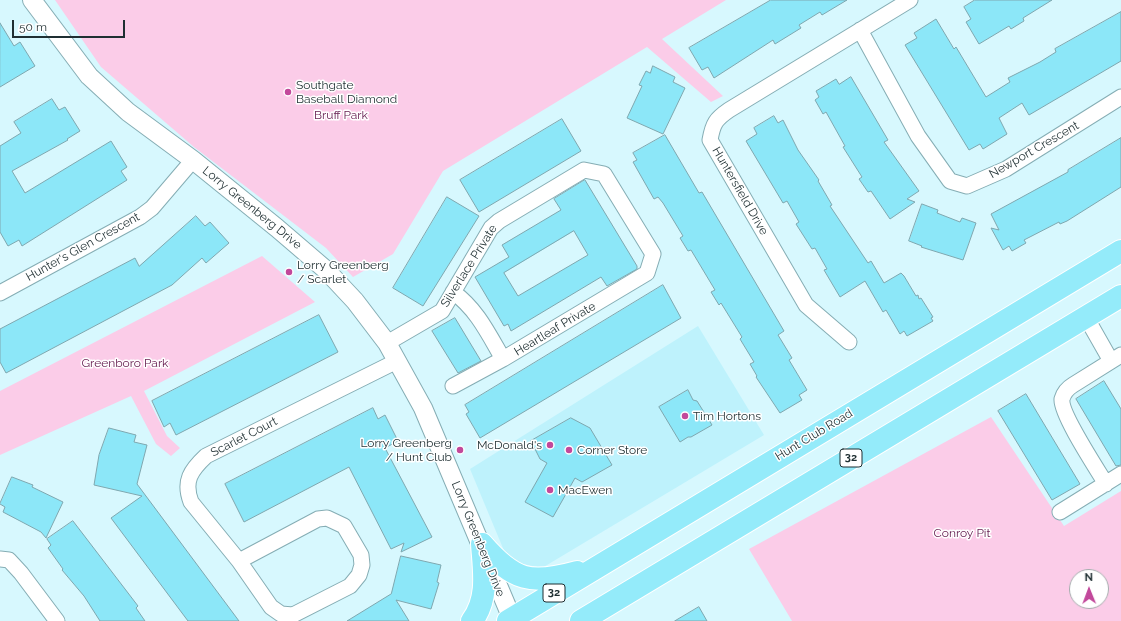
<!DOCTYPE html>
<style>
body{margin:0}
#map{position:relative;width:1121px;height:621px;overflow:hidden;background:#d7f8fe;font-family:Raleway,sans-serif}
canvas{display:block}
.north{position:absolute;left:1069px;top:569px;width:40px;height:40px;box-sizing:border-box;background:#fff;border:1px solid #a5acad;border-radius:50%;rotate:359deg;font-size:11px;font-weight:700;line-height:16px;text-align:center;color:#1f2f32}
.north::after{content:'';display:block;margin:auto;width:14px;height:18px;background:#c2489b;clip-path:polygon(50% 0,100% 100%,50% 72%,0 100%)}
.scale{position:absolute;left:12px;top:20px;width:113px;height:18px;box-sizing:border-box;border:2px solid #1f2f32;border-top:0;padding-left:5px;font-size:12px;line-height:14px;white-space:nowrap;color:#1f2f32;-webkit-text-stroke:3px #fff;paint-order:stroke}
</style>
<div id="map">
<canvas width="1121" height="621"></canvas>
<div class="north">N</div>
<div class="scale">50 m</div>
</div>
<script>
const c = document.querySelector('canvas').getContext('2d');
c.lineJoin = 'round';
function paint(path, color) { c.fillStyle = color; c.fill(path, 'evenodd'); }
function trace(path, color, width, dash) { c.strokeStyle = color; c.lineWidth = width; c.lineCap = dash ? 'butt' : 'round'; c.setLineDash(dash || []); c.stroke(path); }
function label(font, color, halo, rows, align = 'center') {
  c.font = font + ' Raleway,sans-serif'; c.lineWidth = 3; c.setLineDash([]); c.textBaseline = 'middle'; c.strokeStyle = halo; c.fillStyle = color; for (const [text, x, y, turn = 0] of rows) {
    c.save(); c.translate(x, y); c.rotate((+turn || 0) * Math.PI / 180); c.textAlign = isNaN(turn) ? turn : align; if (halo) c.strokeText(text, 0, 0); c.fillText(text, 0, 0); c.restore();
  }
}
paint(new Path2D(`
 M698,326L764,435L542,568L523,564L505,553L470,469Z`), '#bef2fc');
paint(new Path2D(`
 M55,0H726L662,39L723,96L711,102L647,47L443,171L393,254L353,277L326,248L194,147L101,67Z
 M262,256L315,302L144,391L167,436L180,448L171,456L156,444L131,396L0,455V391Z
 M991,417L1064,526L1121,491V621H792L749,549ZM1077,577H1101V601H1077Z`), '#fbcce8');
const building = new Path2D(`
 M771,0H847L822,15L820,12L799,25L801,28L775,44L773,40L714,78L708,67L702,70L689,48Z
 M975,0H1052L1023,18L1024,21L1011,29L1009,26L979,44L966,22L971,19L964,7Z
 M1121,12V61L1029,115L1022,103L999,118L1007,134L983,149L980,144L969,150L905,45L917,38L914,33L936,19L954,49L956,47L986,97L1010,82L1008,78L1040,62L1056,52L1055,49Z
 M0,23L14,46L20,42L35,66L0,87Z
 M653,66L675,77L673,82L685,88L663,134L627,118L642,86L639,85L646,71L650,73Z
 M851,77L888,140L884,142L919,191L907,199L915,202L890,219L871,191L868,192L859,179L862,177L843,147L845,146L826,112L823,114L815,100L819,97L816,91L836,79L839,84Z
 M52,99L59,110L65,107L80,131L67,139L68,140L12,171L25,193L111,141L127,167L121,171L127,180L22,246L19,240L8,246L0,232V146L21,133L14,122Z
 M774,116L778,123L783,120L798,150L819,180L818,181L832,205L830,206L868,263L871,261L884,283L901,273L904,276L916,296L918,295L919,299L921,298L933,317L931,318L933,321L907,336L904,331L900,334L886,310L883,312L865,281L840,297L824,270L827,269L815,248L812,249L796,224L799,222L787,201L783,203L746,141L757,134L754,128Z
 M562,119L581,151L479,212L460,180Z
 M665,135L699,193L702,192L784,331L778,335L792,358L789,360L807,390L799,395L802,400L780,413L756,377L757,376L750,364L754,362L740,339L742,337L721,303L719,305L711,292L715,290L691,250L688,251L680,238L683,236L663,203L658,197L654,199L633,162L637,160L633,153Z
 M1121,138V187L1067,221L1060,224L1059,222L1024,240L1026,243L1012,251L1009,246L1003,250L991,228L999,230L991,214L1068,172V170Z
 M585,180L637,266V269L607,286L601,277L511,331L508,324L504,326L475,277L509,257L502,245L561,210L554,199ZM574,231L588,255L518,296L504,273Z
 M447,197L479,216L423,306L393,288Z
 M922,204L938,210L937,213L960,222L962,218L976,223L963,260L921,247L922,246L909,241Z
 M196,216L205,226L210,222L229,243L206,263L202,258L172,285L6,373L0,362V329L135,258L139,266Z
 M663,285L681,318L480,438L466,414L469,412L465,405Z
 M319,315L338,352L176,435L170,423L164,427L152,401Z
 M455,318L481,361L458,373L432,331Z
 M1104,381L1121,409V465L1116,466L1076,399Z
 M688,390L693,400L697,401L712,425L691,437H688L680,442L659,407Z
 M1026,394L1080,484L1052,500L998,411Z
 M373,408L378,419L385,415L398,441L385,448L432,537L401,552L404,543L391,549L349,467L244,522L225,484Z
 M571,418L590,428L612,465L582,482L575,478L553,517L525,502L547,463L540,459L531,441Z
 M109,428L136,435L134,442L147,445L137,484L239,621H188L111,518L142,496L94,485L99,455Z
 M12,477L33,485L32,487L63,502L46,538L41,532L3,512L5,507L0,504Z
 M73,521L138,606L136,608L145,621H100L84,596L62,570L63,569L48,548L51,545L47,539Z
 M401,556L441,565L437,582L439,583L431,609L396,600L409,621H347L391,594Z
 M699,607L707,621H675Z`);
paint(building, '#8ce7f8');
trace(building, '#7fa7af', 1);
const minor = new Path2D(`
 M860,30L918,136L950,181L967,186L1006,169L1121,97
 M453,292C477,309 489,335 503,359
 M0,293L140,217L152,208L193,160
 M1086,317L1111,361
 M849,342L806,305L710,140C713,123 716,119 729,110L910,0
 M387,343L442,311L491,228L499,221L584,170L604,174L653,254L647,273L503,359L453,386
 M1106,484C1097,469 1060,413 1062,399C1064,392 1068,388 1073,385L1121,355
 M1060,512L1121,474
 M0,559L9,560L21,573L57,621
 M239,561L318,519L327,518L344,526L361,555L362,565L359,575L350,586L293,615L281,614L271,607L239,561L191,502C183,481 191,470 206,456L397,361`);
const tertiary = new Path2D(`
 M32,0L89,76L128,112L193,160L277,228L326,270L355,301L387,343L423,408L513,621`);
const primary = new Path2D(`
 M482,544C514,581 530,585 577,572
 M472,621C489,598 484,571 482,544
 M508,621L1121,251
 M581,621L1121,296`);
trace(minor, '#85adb4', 17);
trace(tertiary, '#85adb4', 20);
trace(primary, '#fff', 24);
trace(minor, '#fff', 15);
trace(tertiary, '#fff', 18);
trace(primary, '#94ebfa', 22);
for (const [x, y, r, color] of [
 [288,92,4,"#c2489b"],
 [289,272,4,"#c2489b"],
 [685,416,4,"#c2489b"],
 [550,445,4,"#c2489b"],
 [460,450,4,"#c2489b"],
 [569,450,4,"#c2489b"],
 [550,490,4,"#c2489b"]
]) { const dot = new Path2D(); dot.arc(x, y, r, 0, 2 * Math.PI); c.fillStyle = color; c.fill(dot); trace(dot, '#fff', 1.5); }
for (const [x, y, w] of [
 [851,458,22],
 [554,593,22]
]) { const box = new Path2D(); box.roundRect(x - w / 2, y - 9, w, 18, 3); c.fillStyle = '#fff'; c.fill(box); trace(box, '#1f2f32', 1); }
label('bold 11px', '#1f2f32', null, [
 ["32",851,458],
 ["32",554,593]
]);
label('12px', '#1f2f32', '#fff', [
 ["Southgate",296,85],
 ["Baseball Diamond",296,99],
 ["Lorry Greenberg",297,265],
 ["/ Scarlet",297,279],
 ["Tim Hortons",693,416],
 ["Lorry Greenberg",452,443,"right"],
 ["/ Hunt Club",452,457,"right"],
 ["McDonald's",542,445,"right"],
 ["Corner Store",577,450],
 ["MacEwen",558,490]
], 'left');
label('12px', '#641b4e', '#fff', [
 ["Bruff Park",341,115],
 ["Greenboro Park",125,363],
 ["Conroy Pit",962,533]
]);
label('12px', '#1f2f32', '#fff', [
 ["Newport Crescent",1034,150,-30],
 ["Huntersfield Drive",740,191,60],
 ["Lorry Greenberg Drive",252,208,39],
 ["Hunter's Glen Crescent",83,247,-29],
 ["Silverlace Private",469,266,-58],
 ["Heartleaf Private",555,329,-31],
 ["Hunt Club Road",814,435,-31],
 ["Scarlet Court",244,437,-27],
 ["Lorry Greenberg Drive",478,539,68]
]);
</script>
